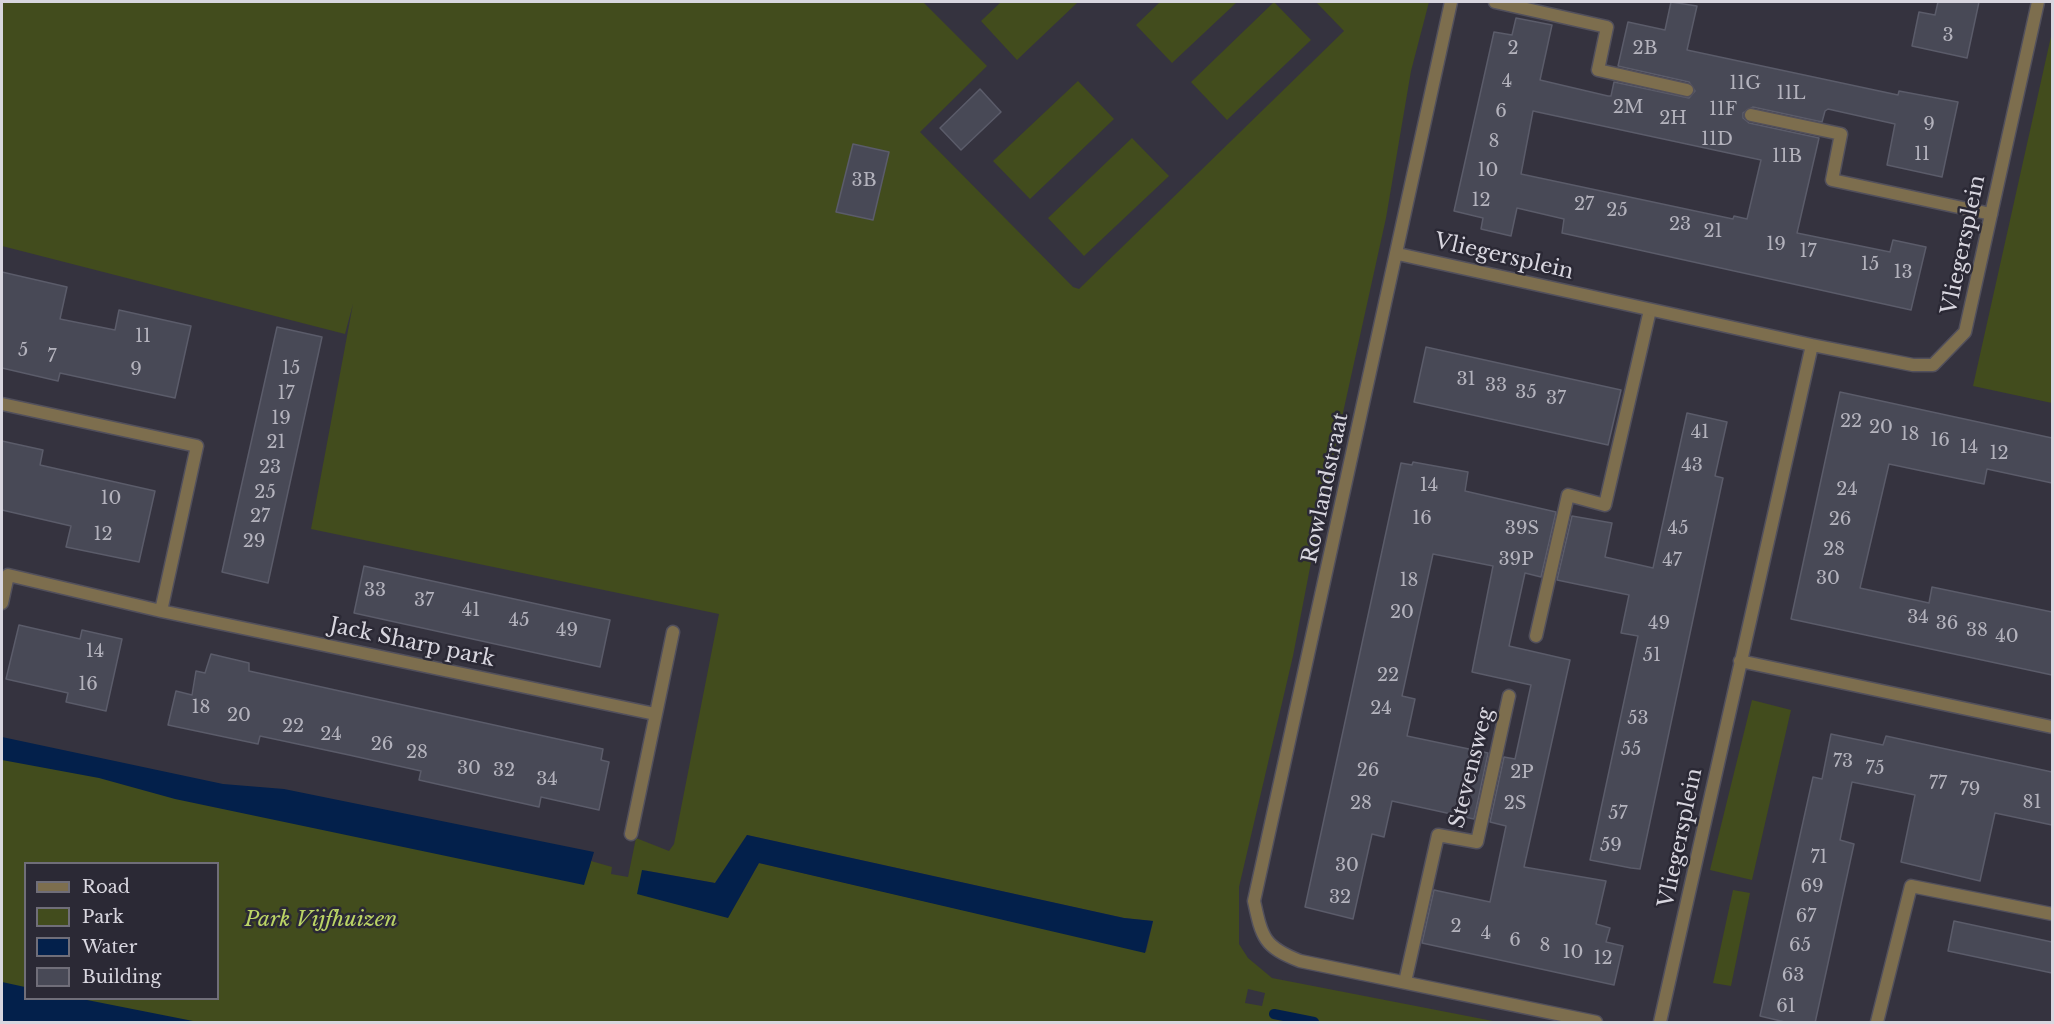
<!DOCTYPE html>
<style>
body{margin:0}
#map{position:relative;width:2054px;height:1024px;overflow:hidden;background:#35333f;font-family:"Libre Baskerville",serif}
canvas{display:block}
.frame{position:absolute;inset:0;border:3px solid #d8d6df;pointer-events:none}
.legend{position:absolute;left:24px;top:862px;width:195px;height:138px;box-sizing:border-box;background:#2b2935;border:2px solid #706e79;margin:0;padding:8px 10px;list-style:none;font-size:18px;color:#d8d6df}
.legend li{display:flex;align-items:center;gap:12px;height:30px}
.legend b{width:30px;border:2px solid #706e79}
</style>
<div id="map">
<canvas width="2054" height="1024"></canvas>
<div class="frame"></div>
<ul class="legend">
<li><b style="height:8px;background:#7d6e4e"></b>Road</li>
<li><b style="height:16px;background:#424c1d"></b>Park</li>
<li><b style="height:16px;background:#03204b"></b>Water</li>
<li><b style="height:16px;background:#484956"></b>Building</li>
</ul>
</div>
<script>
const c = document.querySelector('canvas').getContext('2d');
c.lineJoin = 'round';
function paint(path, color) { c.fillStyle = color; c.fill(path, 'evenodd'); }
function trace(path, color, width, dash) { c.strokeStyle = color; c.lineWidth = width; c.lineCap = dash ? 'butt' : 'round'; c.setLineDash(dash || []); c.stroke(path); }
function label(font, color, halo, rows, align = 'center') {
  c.font = font + ' "Libre Baskerville",serif'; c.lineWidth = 5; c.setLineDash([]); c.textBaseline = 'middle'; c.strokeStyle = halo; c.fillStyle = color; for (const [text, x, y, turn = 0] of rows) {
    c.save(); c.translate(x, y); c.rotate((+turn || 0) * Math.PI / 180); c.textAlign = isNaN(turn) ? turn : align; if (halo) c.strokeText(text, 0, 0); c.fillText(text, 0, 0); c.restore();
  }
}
paint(new Path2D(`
 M2,2H923L987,66L920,132L1073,287L1079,289L1344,31L1316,2H1429L1411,71L1386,218L1318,526L1293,656L1239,887V944L1248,958L1272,978L1498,1022H2V751L589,869L591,861L612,867L611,874L628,877L636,838L669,851L674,844L719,614L311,529L353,304L345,334L2,246ZM747,835L1124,918L1153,921L1146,952L759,863L738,900L643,870L715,883ZM26,864H218V998H26ZM1248,989L1265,993L1262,1006L1245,1003Z
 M1001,2H1078L1017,60L981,21Z
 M1160,2H1237L1172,63L1136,25Z
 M1274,2L1311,40L1227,120L1191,82Z
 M2052,32V403L1973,386Z
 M1078,81L1114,119L1030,199L993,161Z
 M1132,138L1169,176L1084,256L1048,218Z
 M1752,700L1791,710L1752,880L1710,870Z
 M1733,890L1750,893L1731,986L1713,983Z`), '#424c1d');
paint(new Path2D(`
 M2,737L223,784L284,789L594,852L584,885L175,799L99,778L2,760Z
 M747,835L1124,918L1153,921L1145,953L759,863L728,918L637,894L642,870L715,883Z
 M2,982L25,987L26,998L82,999L198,1022H6L2,1021Z`), '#03204b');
trace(new Path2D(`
 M1274,1014L1314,1022`), '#03204b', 10);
const building = new Path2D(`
 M1671,2L1697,6L1687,50L1898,95L1899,91L1958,102L1942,177L1887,165L1895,124L1828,109L1825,111L1822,122L1753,107L1743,113V118L1749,123L1819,138L1797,233L1890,252L1893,240L1926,247L1911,310L1562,233L1564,219L1517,208L1511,236L1481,229L1483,218L1454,211L1494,32L1512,35L1516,18L1552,25L1540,80L1608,96H1611L1614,82L1689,98L1695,91L1689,82L1618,66L1628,22L1665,30ZM1533,111L1761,160L1747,219L1734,216L1733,219L1521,174Z
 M1938,2H1979L1967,58L1912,46L1919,12L1935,15Z
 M980,89L1001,112L961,150L940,128Z
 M853,144L889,152L873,220L836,212Z
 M2,272L67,287L60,319L115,330L119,310L191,326L175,398L60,373L58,381L2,368Z
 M277,327L322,337L268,583L222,572Z
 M1426,347L1621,390L1608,445L1414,402Z
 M1840,392L2052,438V483L1987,469L1984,484L1889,464L1860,588L1929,603L1932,587L2052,612V675L1791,619Z
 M1687,413L1727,422L1715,476L1723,478L1640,869L1631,868L1590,860L1638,636L1621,633L1629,595L1557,580L1572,516L1612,523L1605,557L1653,568Z
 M2,441L43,450L40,465L155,491L139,562L66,547L71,526L2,510Z
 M1413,462L1468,472L1465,491L1556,512L1541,577L1525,573L1509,646L1570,660L1524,867L1606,881L1596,924L1610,928L1606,942L1623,946L1614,985L1422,943L1434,890L1490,902L1506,826L1490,822L1504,757L1515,759L1531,685L1472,672L1493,566L1433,554L1402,696L1415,699L1407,736L1488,753L1474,819L1392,801L1384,837L1372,834L1353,919L1305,907L1401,463L1412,465Z
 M364,566L610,620L600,667L354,613Z
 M19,625L80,639L82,630L122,639L106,711L66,702L68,693L6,679Z
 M211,654L249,663V671L603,749L601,760L609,762L599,810L541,797L539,807L419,780L421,771L349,755L260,736L258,744L168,725L176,691L192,695L196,671L205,673Z
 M1831,734L1883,745L1886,736L2052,772V825L1995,813L1980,881L1901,862L1915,795L1852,782L1840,840L1854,844L1815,1023H1789L1760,1016L1813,777L1822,779Z
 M1954,921L2052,942V973L1948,951Z`);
paint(building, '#484956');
trace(building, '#5b5c6a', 1.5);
const service = new Path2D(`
 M1495,2L1607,27L1598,70L1687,90
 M1751,115L1841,134L1832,180L1991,214
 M1536,636L1568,495L1605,505L1650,310`);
const minor = new Path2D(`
 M1451,2L1254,901C1262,938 1264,947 1300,961L1596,1022
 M1398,254L1812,345L1913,365H1933L1965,332L2038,2
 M2,404L197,446L161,611
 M2,603L8,575L161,611L655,714
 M1740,661L2052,727
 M631,834L673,632
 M1405,982L1438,835L1477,842L1509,696
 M1660,1022L1812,345
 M1877,1022L1911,886L2052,914`);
trace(service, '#52505c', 15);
trace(minor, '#52505c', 15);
trace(service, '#7d6e4e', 12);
trace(minor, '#7d6e4e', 12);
label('18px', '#b4b3bd', null, [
 ["3",1948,36],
 ["2",1513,49],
 ["2B",1645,49],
 ["4",1507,82],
 ["11G",1745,84],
 ["11L",1791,94],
 ["2M",1628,108],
 ["11F",1723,110],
 ["6",1501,112],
 ["2H",1673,119],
 ["9",1929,125],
 ["11D",1717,140],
 ["8",1494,142],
 ["11",1922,155],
 ["11B",1787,157],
 ["10",1488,171],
 ["3B",864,181],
 ["12",1481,201],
 ["27",1584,205],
 ["25",1617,211],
 ["23",1680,225],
 ["21",1713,232],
 ["19",1776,245],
 ["17",1808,252],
 ["15",1870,265],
 ["13",1903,273],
 ["11",143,337],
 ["5",23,351],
 ["7",52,357],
 ["15",291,369],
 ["9",136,370],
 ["31",1466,380],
 ["33",1496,386],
 ["35",1526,393],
 ["17",286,394],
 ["37",1556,399],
 ["19",281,419],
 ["22",1851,422],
 ["20",1881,428],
 ["41",1700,433],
 ["18",1910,435],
 ["16",1940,441],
 ["21",276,443],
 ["14",1969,448],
 ["12",1999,454],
 ["43",1692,466],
 ["23",270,468],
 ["14",1429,486],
 ["24",1847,490],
 ["25",265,493],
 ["10",111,499],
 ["27",260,517],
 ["16",1422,519],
 ["26",1840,520],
 ["39S",1522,529],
 ["45",1678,529],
 ["12",103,535],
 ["29",254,542],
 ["28",1834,550],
 ["39P",1516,560],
 ["47",1672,561],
 ["30",1828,579],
 ["18",1409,581],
 ["33",375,591],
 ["37",424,601],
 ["41",471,611],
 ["20",1402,613],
 ["34",1918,618],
 ["45",519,621],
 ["49",1659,624],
 ["36",1947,624],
 ["49",567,631],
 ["38",1977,631],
 ["40",2007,637],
 ["14",95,652],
 ["51",1652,656],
 ["22",1388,676],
 ["16",88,685],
 ["18",201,708],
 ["24",1381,709],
 ["20",239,716],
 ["53",1638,719],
 ["22",293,727],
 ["24",331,735],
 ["26",382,745],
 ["55",1631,750],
 ["28",417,753],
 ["73",1843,762],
 ["30",469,769],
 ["75",1875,769],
 ["32",504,771],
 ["26",1368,771],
 ["2P",1522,773],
 ["34",547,780],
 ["77",1938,784],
 ["79",1970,790],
 ["81",2032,803],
 ["28",1361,804],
 ["2S",1515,804],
 ["57",1618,814],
 ["59",1611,846],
 ["71",1819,858],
 ["30",1347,866],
 ["69",1812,887],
 ["32",1340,898],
 ["67",1806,917],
 ["2",1456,927],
 ["4",1486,934],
 ["6",1515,941],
 ["8",1545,946],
 ["65",1800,946],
 ["10",1573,953],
 ["12",1603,959],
 ["63",1793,976],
 ["61",1786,1007]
]);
label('21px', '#d8d6df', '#2b2935', [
 ["Vliegersplein",1964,245,-78],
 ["Vliegersplein",1504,257,13],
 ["Rowlandstraat",1326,488,-78],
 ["Jack Sharp park",412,643,12],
 ["Stevensweg",1472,768,-76],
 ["Vliegersplein",1681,838,-78]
]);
label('italic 21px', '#bbd465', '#2b2935', [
 ["Park Vijfhuizen",321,920]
]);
</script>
